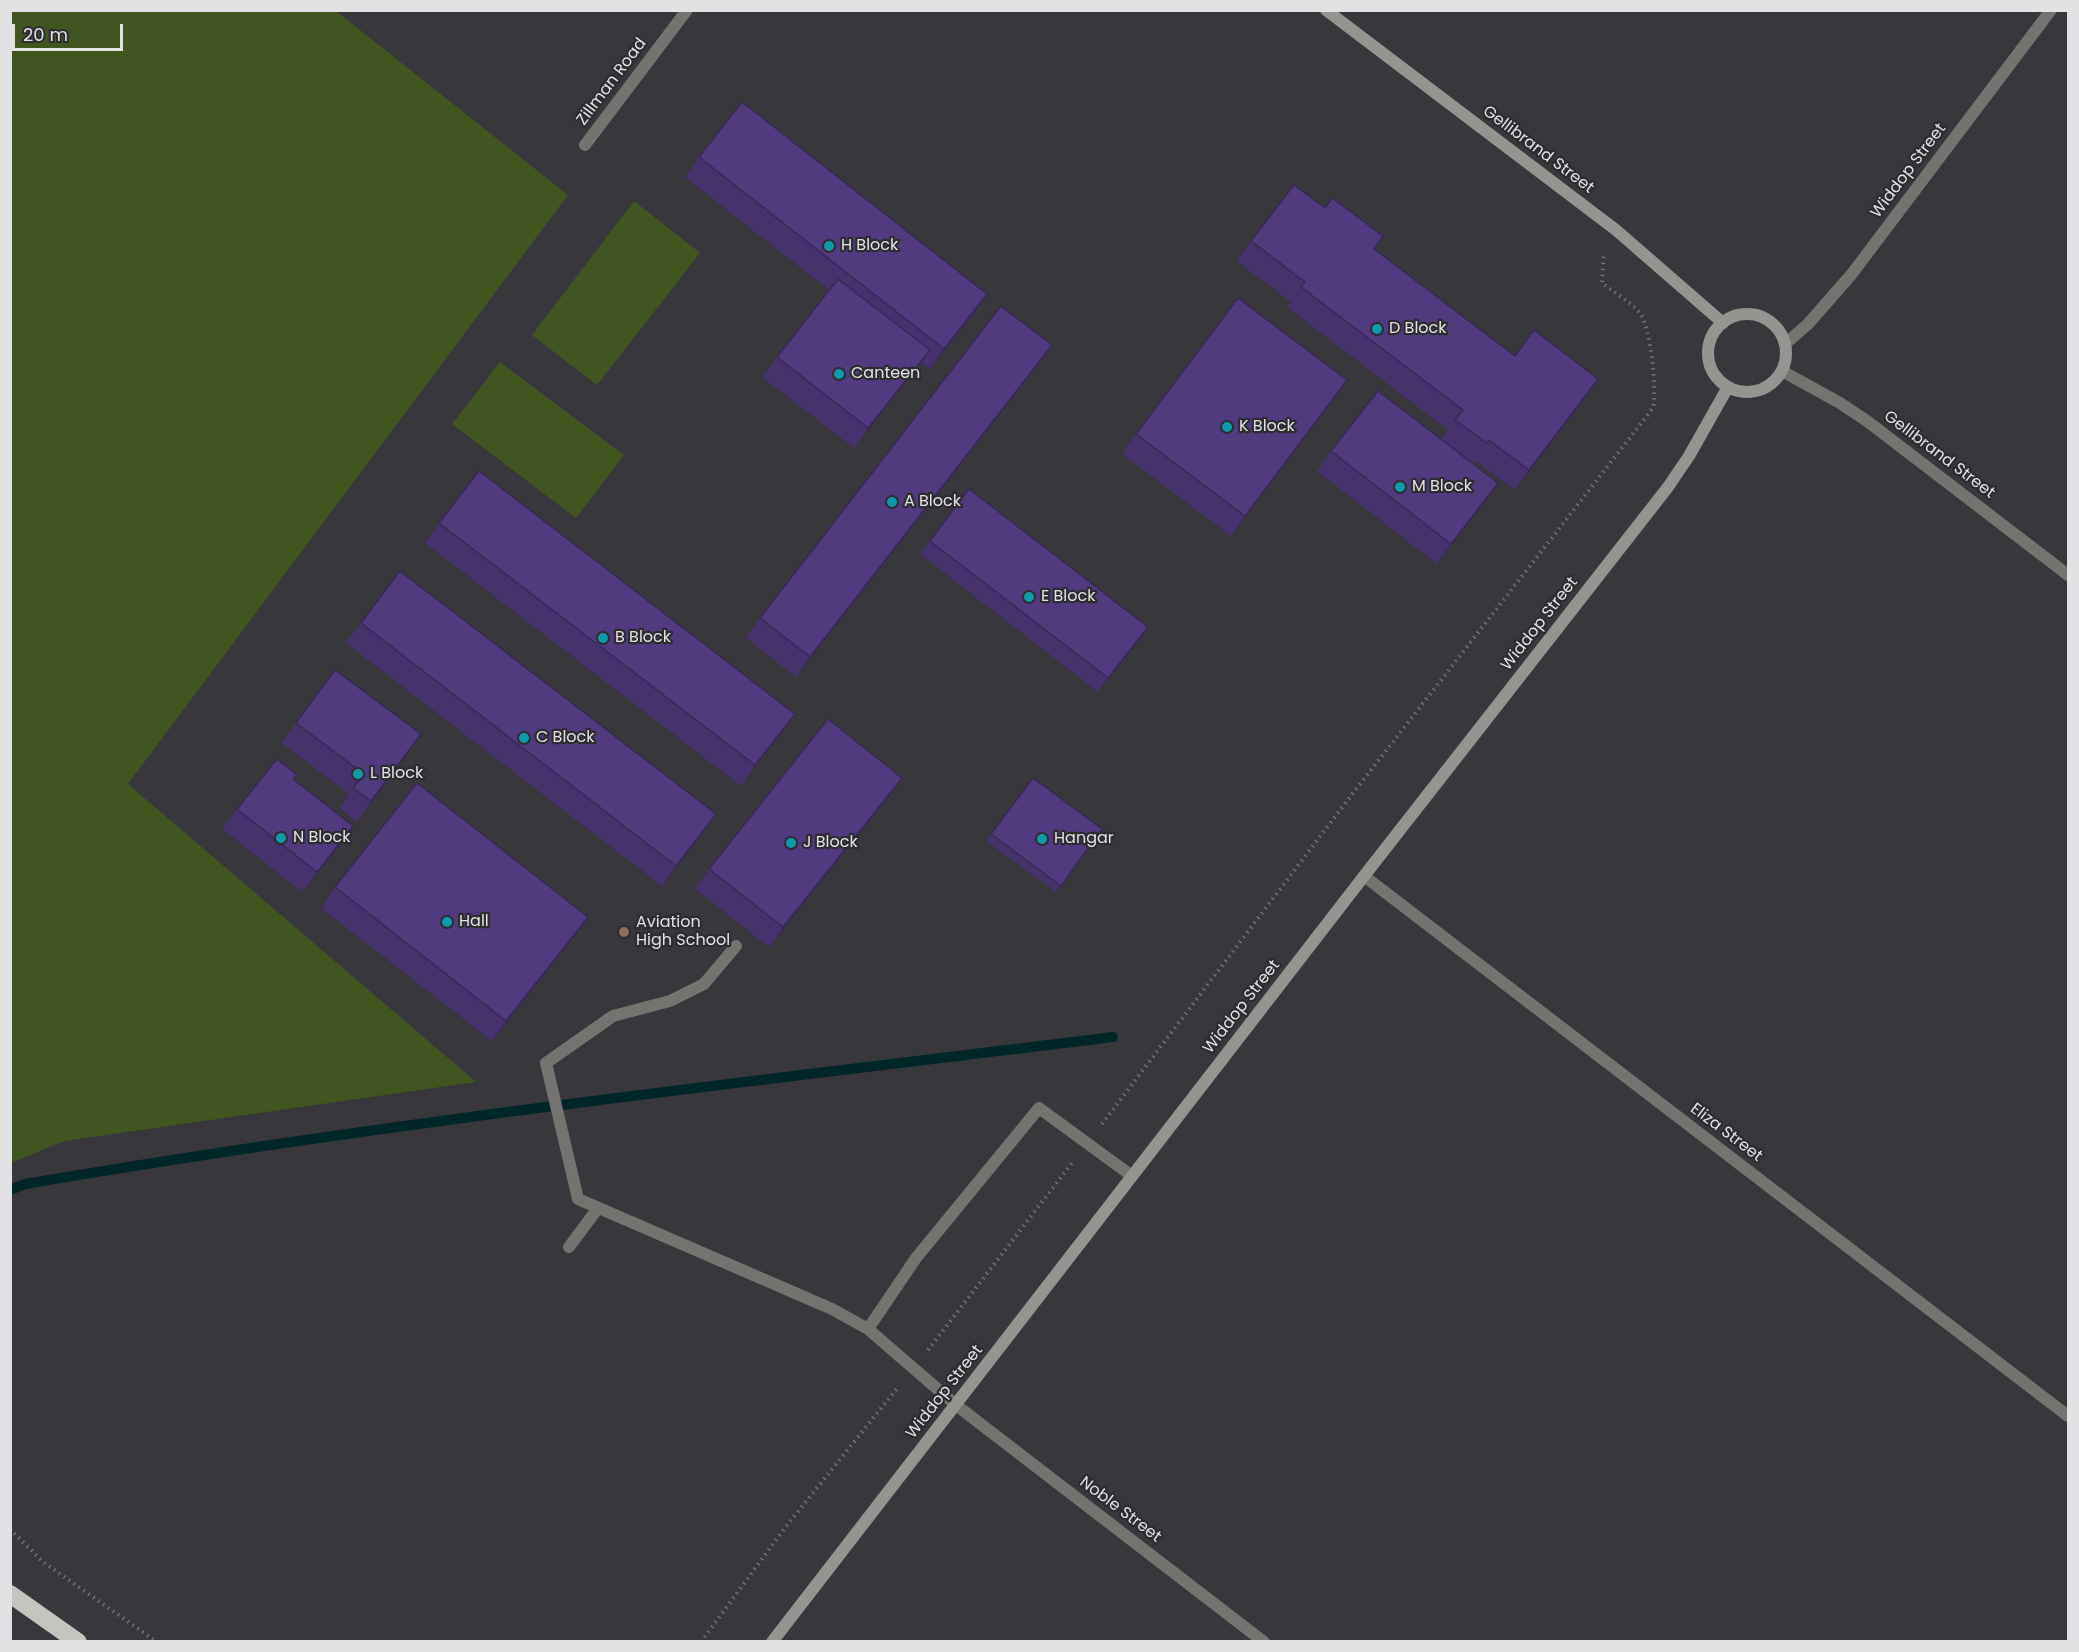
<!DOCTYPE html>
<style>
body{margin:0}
#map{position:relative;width:2079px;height:1652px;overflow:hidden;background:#37373c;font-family:Poppins,sans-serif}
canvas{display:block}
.frame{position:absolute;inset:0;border:12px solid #e2e2e5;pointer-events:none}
.scale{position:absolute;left:12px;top:24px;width:111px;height:27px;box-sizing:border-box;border:3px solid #e2e2e5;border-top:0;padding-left:8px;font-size:18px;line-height:21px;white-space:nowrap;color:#e2e2e5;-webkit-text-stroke:4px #2d2d31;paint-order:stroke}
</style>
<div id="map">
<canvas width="2079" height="1652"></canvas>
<div class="frame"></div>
<div class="scale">20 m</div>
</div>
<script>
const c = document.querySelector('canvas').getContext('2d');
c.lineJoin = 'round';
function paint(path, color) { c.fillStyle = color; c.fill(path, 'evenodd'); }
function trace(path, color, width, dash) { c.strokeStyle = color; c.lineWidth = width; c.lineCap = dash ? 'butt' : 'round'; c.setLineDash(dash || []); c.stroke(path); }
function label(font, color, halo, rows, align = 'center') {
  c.font = font + ' Poppins,sans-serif'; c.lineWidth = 4.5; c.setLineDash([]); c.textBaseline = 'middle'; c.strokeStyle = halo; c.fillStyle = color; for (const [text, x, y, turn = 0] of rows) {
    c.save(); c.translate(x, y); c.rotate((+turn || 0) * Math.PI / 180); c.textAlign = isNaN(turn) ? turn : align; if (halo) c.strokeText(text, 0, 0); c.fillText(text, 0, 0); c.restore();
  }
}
paint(new Path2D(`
 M11,10L336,11L568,195L128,784L476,1082L64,1141L11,1163Z
 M634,201L700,253L597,385L532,335Z
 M500,362L624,455L576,518L452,424Z`), '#415521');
trace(new Path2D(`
 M10,1190L25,1184C386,1122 750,1082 1113,1037`), '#002728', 10);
trace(new Path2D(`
 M1102,1124L1350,797L1653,408C1657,390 1651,325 1639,312C1630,301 1613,292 1602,283L1604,252
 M928,1350L1072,1163
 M10,1529L43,1562L157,1642
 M701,1642L784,1529L899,1386`), '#717175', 4, [1.5, 4.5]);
trace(new Path2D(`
 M736,946L704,984L670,1001L613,1016L546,1063L578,1199L832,1309L868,1329L956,1405
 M569,1247L598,1208
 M868,1329L916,1258L1039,1108L1132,1176`), '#747370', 12);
trace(new Path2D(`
 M585,145L687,10
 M1785,344L1808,324L1851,275L2051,10
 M1782,371L1840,403L1867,421L2068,575
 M1364,876L2068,1416
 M956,1405L1264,1642`), '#747370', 12);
trace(new Path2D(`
 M1326,10L1616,230L1723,323
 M1708 353a39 39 0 1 1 78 0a39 39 0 1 1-78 0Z
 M772,1642L1364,876L1668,487L1689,456L1728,387`), '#959490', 12);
trace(new Path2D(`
 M10,1594L78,1642`), '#c6c4be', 18);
paint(new Path2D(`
 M699,157L987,294L973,315L930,369L921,362L854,448L762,377L777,357L829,290L685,177Z
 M1251,241L1374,249L1515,356L1584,400L1515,490L1475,460L1473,463L1498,483L1484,503L1437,564L1317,471L1331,451L1441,440L1448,430L1287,307L1291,302L1237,261Z
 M1052,345L1038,365L796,677L746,638L760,618Z
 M1347,380L1231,536L1122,454L1136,434Z
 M439,523L795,714L741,786L425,543Z
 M930,541L1139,641L1098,692L920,554Z
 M361,623L716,814L702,834L662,886L346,643Z
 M296,723L407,754L357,822L339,808L349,794L282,743Z
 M902,778L888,798L769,947L695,889L709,869Z
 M1033,778L1102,829L1056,892L986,841Z
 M293,780L339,847L302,892L222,829L237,809Z
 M335,887L588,917L574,937L492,1041L321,908Z`), '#46326c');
paint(new Path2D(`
 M987,294L973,315L930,369L944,349Z
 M1052,345L1038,365L796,677L810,657Z
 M930,350L915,370L854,448L868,428Z
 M1598,379L1584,400L1515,490L1529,470Z
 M1347,380L1333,400L1231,536L1245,516Z
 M1498,483L1484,503L1437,564L1451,544Z
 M1148,627L1139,641L1098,692L1108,678Z
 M795,714L741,786L755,765Z
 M421,734L407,754L357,822L371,801Z
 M902,778L888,798L769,947L783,927Z
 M716,814L702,834L662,886L676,866Z
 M353,826L339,847L302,892L317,872Z
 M588,917L574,937L492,1041L506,1021Z`), '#392958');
const building = new Path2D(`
 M742,102L987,294L944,349L699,157Z
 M1294,185L1325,208L1332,198L1383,236L1374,249L1515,356L1534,330L1598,379L1529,470L1489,440L1487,443L1455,420L1463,410L1301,287L1305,282L1251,241Z
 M838,279L930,350L868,428L777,357Z
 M1238,298L1347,380L1245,516L1136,434Z
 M1001,306L1052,345L810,657L760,618Z
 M1378,391L1498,483L1451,544L1331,451Z
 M479,471L795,714L755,765L439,523Z
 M969,489L1148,627L1108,678L930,541Z
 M400,571L716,814L676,866L361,623Z
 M335,670L421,734L371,801L353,788L364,774L296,723Z
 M828,719L902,778L783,927L709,869Z
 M277,759L297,775L293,779L353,826L317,872L237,809Z
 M1033,778L1102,829L1061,886L991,834Z
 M417,783L588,917L506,1021L335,887Z`);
paint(building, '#513a7d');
trace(building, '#392958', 1.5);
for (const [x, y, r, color] of [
 [829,246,6,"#0f9aa8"],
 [1377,329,6,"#0f9aa8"],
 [839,374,6,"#0f9aa8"],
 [1227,427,6,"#0f9aa8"],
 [1400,487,6,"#0f9aa8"],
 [892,502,6,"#0f9aa8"],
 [1029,597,6,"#0f9aa8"],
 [603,638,6,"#0f9aa8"],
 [524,738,6,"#0f9aa8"],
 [358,774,6,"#0f9aa8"],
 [281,838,6,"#0f9aa8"],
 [1042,839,6,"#0f9aa8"],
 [791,843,6,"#0f9aa8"],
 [447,922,6,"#0f9aa8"],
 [624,932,6,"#8d6e63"]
]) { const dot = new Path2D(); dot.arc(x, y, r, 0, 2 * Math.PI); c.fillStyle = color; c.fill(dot); trace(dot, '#2d2d31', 2); }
label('16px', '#e2e2e5', '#2d2d31', [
 ["Zillman Road",612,82,-53],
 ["Gellibrand Street",1538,150,37],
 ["Widdop Street",1909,171,-53],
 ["Gellibrand Street",1939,455,37],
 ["Widdop Street",1540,624,-52],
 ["Widdop Street",1242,1007,-52],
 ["Eliza Street",1726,1133,37],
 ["Widdop Street",945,1392,-52],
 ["Noble Street",1120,1510,37]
]);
label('16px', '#e2e2e5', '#2d2d31', [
 ["H Block",841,246],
 ["D Block",1389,329],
 ["Canteen",851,374],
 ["K Block",1239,427],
 ["M Block",1412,487],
 ["A Block",904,502],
 ["E Block",1041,597],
 ["B Block",615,638],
 ["C Block",536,738],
 ["L Block",370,774],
 ["N Block",293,838],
 ["Hangar",1054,839],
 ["J Block",803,843],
 ["Hall",459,922],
 ["Aviation",636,923],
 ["High School",636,941]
], 'left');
</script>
